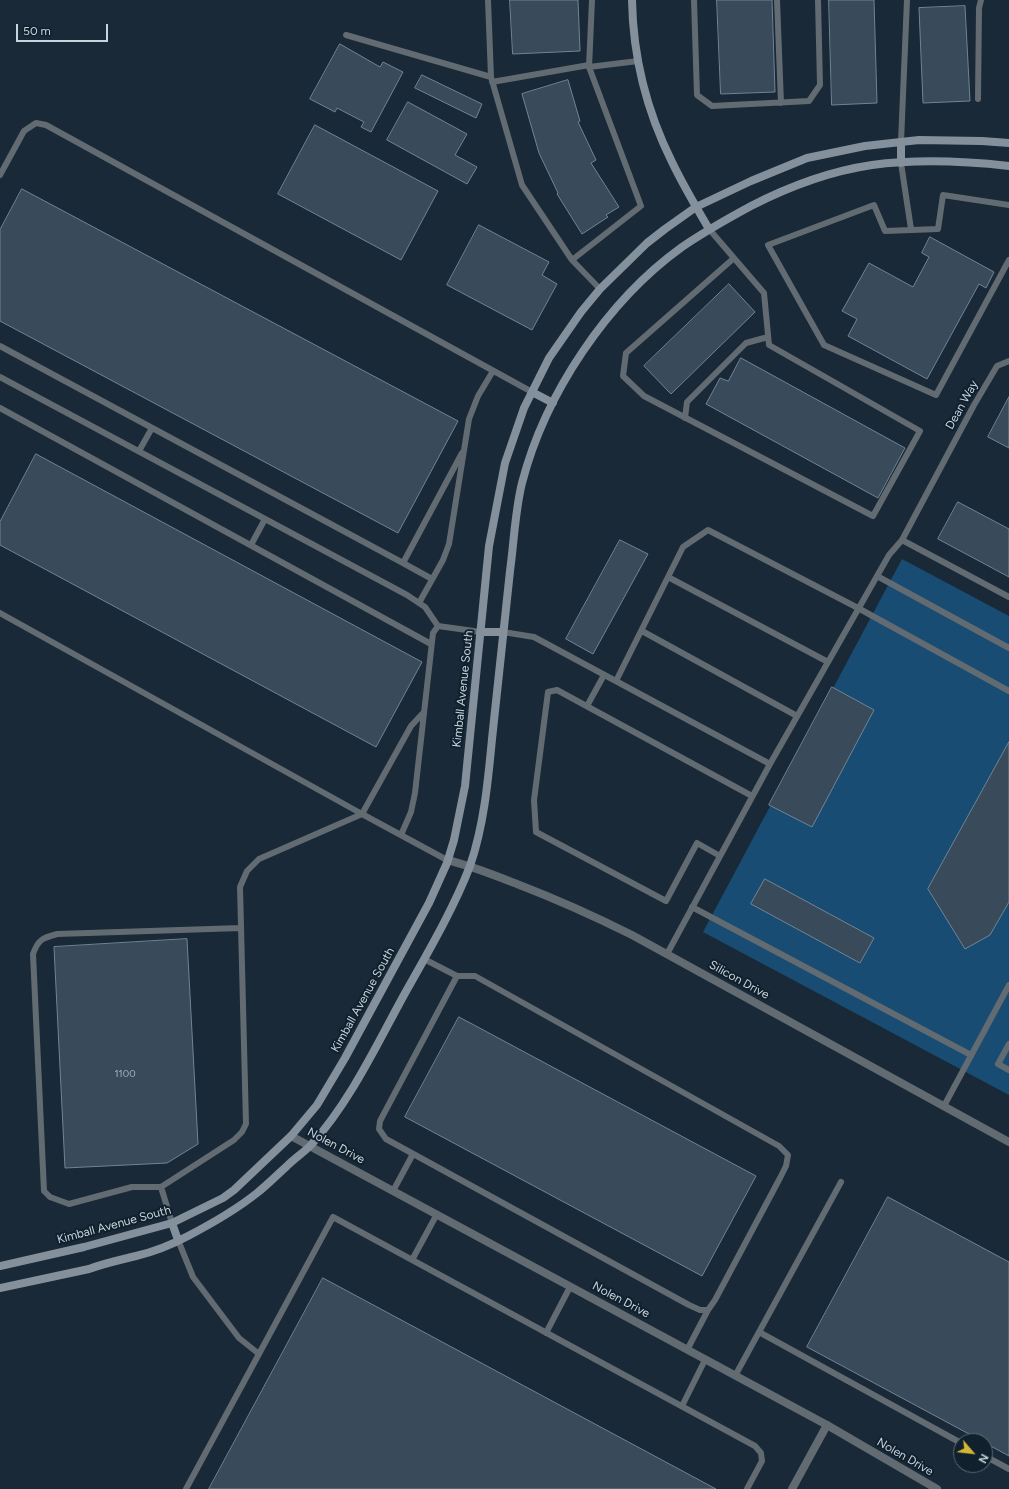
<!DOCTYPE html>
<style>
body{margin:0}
#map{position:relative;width:1009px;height:1489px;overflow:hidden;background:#192937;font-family:Figtree,sans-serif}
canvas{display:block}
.north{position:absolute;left:953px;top:1433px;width:40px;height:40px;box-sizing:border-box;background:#10202d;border:1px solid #5a6873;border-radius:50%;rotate:118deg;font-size:11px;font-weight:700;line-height:16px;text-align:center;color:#c9d4dd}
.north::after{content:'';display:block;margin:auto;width:14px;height:18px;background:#d4b635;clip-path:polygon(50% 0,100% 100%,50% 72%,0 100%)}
.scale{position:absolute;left:16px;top:24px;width:92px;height:18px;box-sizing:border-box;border:2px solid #c9d4dd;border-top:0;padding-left:5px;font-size:12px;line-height:14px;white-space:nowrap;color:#c9d4dd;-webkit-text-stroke:3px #10202d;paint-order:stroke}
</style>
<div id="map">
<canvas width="1009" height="1489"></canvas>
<div class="north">N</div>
<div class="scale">50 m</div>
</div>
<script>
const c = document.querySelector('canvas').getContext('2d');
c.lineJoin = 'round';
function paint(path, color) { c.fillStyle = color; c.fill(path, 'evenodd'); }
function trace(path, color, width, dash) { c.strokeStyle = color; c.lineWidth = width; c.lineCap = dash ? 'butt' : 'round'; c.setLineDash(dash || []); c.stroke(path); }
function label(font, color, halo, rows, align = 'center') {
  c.font = font + ' Figtree,sans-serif'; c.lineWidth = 4; c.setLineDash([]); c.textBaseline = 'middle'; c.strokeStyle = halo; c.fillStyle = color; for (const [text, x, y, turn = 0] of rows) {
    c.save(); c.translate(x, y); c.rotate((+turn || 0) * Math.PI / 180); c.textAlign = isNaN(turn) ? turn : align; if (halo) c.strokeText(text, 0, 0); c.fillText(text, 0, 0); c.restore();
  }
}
paint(new Path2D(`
 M902,559L1009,616V1095L703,932Z`), '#194c72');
const building = new Path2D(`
 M510,0H578L580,51L513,54Z
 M717,0H772L775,92L721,94Z
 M829,0H874L877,103L832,105Z
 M965,6L970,101L923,103L919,8Z
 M340,44L380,67L383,62L403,72L371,132L361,127L364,122L337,108L335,112L310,99Z
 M422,75L482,104L476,118L415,88Z
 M568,80L580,121L578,122L596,160L591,163L619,207L606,215L608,217L582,234L557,194L558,193L539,153L522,94Z
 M408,102L467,134L455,155L477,167L467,184L387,140Z
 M315,125L438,191L401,260L278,194Z
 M22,189L458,421L398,533L0,321V230Z
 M479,225L549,262L542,275L557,284L532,330L447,285Z
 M930,237L994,272L986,288L979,284L927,379L848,336L857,319L842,311L869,263L913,287L929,257L922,253Z
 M729,284L755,312L671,394L644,366Z
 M741,358L905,448L878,498L706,404L720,378L728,381Z
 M1009,397V448L988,437Z
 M36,454L422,662L376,747L0,545V522Z
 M958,502L1009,529V577L938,539Z
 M620,540L648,554L593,654L566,639Z
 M832,687L874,710L812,827L769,805Z
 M1009,742V902L990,935L965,949L928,889Z
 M765,879L874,938L860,963L751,904Z
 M187,939L198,1144L167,1163L65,1168L54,947Z
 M459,1017L756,1176L702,1276L405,1117Z
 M888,1197L1009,1262V1456L985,1443V1441H982L807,1347Z
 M323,1278L716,1489H209Z`);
paint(building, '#394b5a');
trace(building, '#718494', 1);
trace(new Path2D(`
 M488,0L491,77
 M592,0L589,67L638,61
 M694,0L697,95L712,106L809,101L820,85L818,0
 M777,0L781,103
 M346,35L491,77L522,185L572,260L600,289
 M492,82L589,65
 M978,99L979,8L981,0
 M901,142L907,0
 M901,163L911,229
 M0,175L24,131L36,123L46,125L532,392
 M1009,205L943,195L938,229L885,231L874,205L768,245L824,345L936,395L1009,260
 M709,229L764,293L769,345L920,431L873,516L644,396L623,376L626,353L734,258
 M572,260L641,206L589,67
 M0,346L403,563
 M1009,361L997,366L974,405L902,540L1009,597
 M0,377L407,595L425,607L438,626
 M0,408L431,644
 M685,418L687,402L746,343L768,337
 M139,451L152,428
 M251,545L265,519
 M877,576L1009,648
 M668,577L828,662
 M432,579L403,563L462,453
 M419,603L443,560L449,544L469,419L478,396L493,371
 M0,613L362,814L411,726L424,712
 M642,631L797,716
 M503,632L534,637L770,764L667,954
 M616,681L683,547L708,530L858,608L1009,691
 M587,706L604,675
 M770,764L889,555L902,540
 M401,835L411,812L415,793L433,633L438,626L481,632
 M720,856L697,843L666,901L536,832L534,800L548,692L557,690L752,796
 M692,907L971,1055
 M424,959L457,976L380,1121L379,1129L386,1139L689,1305L700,1310H708L715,1300L780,1178L786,1166L788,1155L779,1146L475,976H457
 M1009,1044L998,1064L1009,1070
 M944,1106L1009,985
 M161,1187H132L69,1204L50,1197L44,1191L33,954C38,940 42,938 57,934L241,928
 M393,1191L413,1154
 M172,1223L161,1187L234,1140L242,1132L246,1124L240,887L247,871L259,859L362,814L447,860
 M178,1240L193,1277L239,1338L259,1354
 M412,1260L437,1214
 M759,1332L961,1443
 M546,1333L570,1287
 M687,1350L708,1310
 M735,1376L841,1182
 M682,1406L705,1360
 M985,1456L1009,1469
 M186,1489L333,1217L755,1446L761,1453L762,1461L747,1489`), '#636b72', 6);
trace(new Path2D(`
 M447,860C472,866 494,875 517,884C556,899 594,916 632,935L1009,1142
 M792,1489L827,1425`), '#636b72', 8);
trace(new Path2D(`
 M291,1136L827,1425L937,1489`), '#636b72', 8);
trace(new Path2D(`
 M632,0C633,56 647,112 672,162C683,185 696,207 709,229
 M901,163V142
 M532,392L553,403
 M481,632H503
 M172,1223L178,1240
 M0,1266L84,1247L172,1223L223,1198L234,1190L291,1136L317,1105L345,1058L429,903L447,863L454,840L465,786L489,546L505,463L524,408L549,358L581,312L600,289L647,243L665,229L696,207L751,181L807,158L865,146L919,140L982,141L1009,143
 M0,1288L89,1269C105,1263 120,1260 136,1256C153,1252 173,1244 188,1236C211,1224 237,1209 257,1193C267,1185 277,1175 287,1166C294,1159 303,1153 311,1145C350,1102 376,1046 404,995C427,954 453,910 470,866C484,825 488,781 492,739C498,683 504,627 510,571C514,542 515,511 522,483C545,394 607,301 682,247C704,232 727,219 751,206C788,187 831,171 872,165C917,159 964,161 1009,166`), '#84919d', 8);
label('10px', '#a5b2bc', null, [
 ["1100",125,1074]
]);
label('12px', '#c9d4dd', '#10202d', [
 ["Dean Way",962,405,-61],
 ["Kimball Avenue South",463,689,-84],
 ["Silicon Drive",739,980,29],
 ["Kimball Avenue South",363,1000,-61],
 ["Nolen Drive",336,1146,28],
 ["Kimball Avenue South",114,1225,-15],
 ["Nolen Drive",621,1300,28],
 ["Nolen Drive",905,1457,30]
]);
</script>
